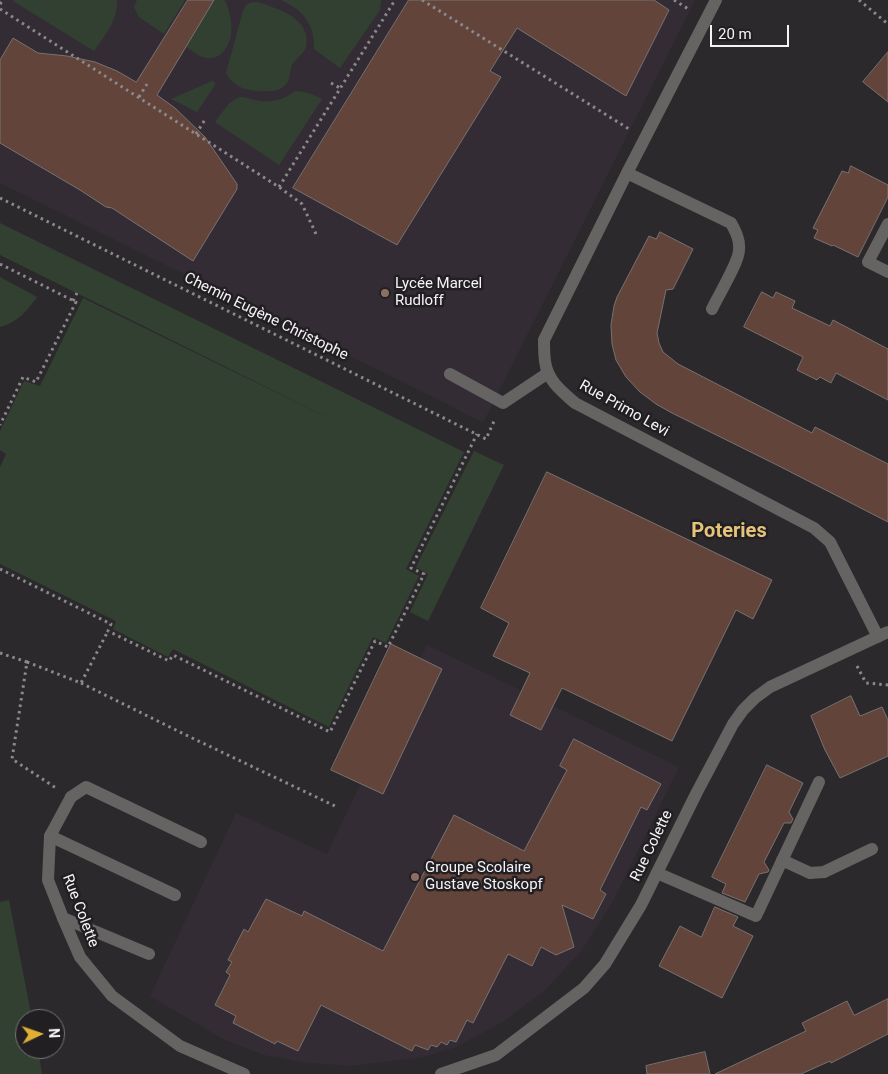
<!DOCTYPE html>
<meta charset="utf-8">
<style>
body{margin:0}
#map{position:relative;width:888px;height:1074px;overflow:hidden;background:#2c292c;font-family:Roboto,sans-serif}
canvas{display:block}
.north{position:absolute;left:15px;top:1009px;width:50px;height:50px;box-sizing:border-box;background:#221f23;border:1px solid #767477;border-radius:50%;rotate:87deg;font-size:14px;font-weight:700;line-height:20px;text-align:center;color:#f5f3f6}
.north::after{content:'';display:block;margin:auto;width:18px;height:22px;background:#dfb034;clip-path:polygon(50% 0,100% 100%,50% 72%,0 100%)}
.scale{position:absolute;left:710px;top:25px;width:79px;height:22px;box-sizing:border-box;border:2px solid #f5f3f6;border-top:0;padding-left:6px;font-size:15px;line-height:18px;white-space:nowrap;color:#f5f3f6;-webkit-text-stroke:4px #221f23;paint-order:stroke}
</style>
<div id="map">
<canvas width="888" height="1074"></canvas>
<div class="north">N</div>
<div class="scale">20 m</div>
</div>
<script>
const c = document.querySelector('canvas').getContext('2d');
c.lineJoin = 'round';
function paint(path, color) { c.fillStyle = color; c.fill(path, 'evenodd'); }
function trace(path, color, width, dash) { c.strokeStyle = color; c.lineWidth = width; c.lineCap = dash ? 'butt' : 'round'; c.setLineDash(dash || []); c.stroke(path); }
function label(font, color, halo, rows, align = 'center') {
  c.font = font + ' Roboto,sans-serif'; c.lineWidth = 5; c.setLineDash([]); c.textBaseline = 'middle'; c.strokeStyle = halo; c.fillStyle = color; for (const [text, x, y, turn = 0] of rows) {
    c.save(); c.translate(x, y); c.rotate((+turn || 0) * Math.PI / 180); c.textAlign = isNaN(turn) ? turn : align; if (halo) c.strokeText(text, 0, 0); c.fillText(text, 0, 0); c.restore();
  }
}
paint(new Path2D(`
 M0,0H695L483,423L445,403L0,183Z
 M427,645L679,767L613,901L582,950L547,988L504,1021L456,1047L423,1057L350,1066L303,1062L264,1055L223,1039L150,996L236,813L327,854Z`), '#342c35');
paint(new Path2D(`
 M14,0H117C118,20 105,35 94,51L13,1Z
 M137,0H185L164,34L139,17L134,7Z
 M214,0H224L226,2C232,19 236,40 221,54C217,57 212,59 207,58C199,57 193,51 186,47Z
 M281,0H381V1L380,10L340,68L314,49C315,24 303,10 281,0Z
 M253,2C260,2 265,4 272,7C289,13 311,24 306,47C304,54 296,58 292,65C289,73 291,81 284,86C279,91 272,91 266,91C248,91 235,89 226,73L243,11L247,4Z
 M212,81L215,82V85L197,112L171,99Z
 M295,91C305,91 313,94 322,99L279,165L215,122C221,115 227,103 236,99C241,95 245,98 251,99C265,104 284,101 295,91Z
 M0,223L464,452L406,569L419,576L386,643L373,637L329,727L173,649L168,657L113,629L116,621L0,564V467L6,454L0,450V431L24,381L40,386L83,298L347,427L0,255Z
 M0,277L37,297C28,310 17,323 0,327Z
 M474,451L504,465L428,621L410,612L428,574L416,567Z
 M9,900L32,1019H25V1049H38L42,1074H0V902Z`), '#324031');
const building = new Path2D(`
 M188,0H214L157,95L175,108L205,137L237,184V189L193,261L112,208L106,207L80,190L0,143V60L13,38L38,53L67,56L95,62L117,71L136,82Z
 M409,0H654L669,10L626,96L517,28L490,71L501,77L397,245L293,188Z
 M888,52V102L863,82Z
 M851,166L888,185V197L858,257L833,245L832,246L814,238L818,230L813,228L842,171L848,173Z
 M660,232L693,249L673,289L666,290L657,333L659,343L663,352L678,364L773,413L812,433L815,427L888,464V522L779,466L672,413L656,404L640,392L626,377L616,360L612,344L611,325L614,306L617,297L649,236L656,239Z
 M762,292L773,298L776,292L795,301L792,308L830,326L833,320L888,349V400L836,373L831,383L820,377L817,380L797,370L803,357L744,327Z
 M547,472L772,580L753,619L736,610L672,741L562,688L541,730L510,715L530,673L493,656L509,623L481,608Z
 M391,644L442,669L383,794L331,770Z
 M851,696L860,716L882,707L888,720V756L840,778L825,750L811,716Z
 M574,739L661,784L647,810L641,807L600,890L606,894L593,919L562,905L574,947L556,955L541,947L532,966L508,954L473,1023L467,1020L456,1042L450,1040L447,1045L441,1042L437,1047L431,1045L428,1050L415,1045L412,1051L321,1005L298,1051L277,1041L275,1044L233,1023L236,1016L215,1005L230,975L226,972L232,962L228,960L244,929L248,932L266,899L302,916L304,911L383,951L454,815L524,851L567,770L560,766Z
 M767,765L803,783L789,812L793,819L791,823H784L764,862L769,870L768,872L759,874L745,902L722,893L726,884L712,877Z
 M715,907L738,917L733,926L753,936L722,998L659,966L680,926L701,937Z
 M888,999V1034L831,1063L830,1061L801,1074H715L806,1031L802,1023L847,1001L854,1015Z
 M705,1052L710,1074H647L646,1066Z`);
paint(building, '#62443b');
trace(building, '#787270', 1);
trace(new Path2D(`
 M422,0L629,129
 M674,0L690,10
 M859,0L888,24
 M0,4L3,0
 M0,9L279,187L302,204L317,236
 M331,83L340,88
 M139,97L147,84
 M196,134L206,118
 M279,187L395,0
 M0,198L486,439L495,419
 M0,264L76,302L36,382L23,377L0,425
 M73,301L77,293
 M0,569L111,624L108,631L169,661L173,655L330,732L375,641L388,647L424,574L411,568L477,434
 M0,653L27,662L12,759L56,788
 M27,662L81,683L108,631
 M857,666L866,683L888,685
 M81,683L188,736L335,806`), '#8b898c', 3, [2.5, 4]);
trace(new Path2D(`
 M627,173L731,223C736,232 740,240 739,250C739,262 718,296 712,309
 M888,224L868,262L888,272
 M450,374L503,403L548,373
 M71,797L86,787L201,842
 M50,836L175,895
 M782,860L810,873L824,872L872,849
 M657,873L756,916L819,782
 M63,918L149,954`), '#666363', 12);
trace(new Path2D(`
 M716,0L627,173L544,340C544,347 544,354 545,361C547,380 561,391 575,403L814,528L830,542L878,637
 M71,797L50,836L48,880L63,918L80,957L112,996L180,1046L244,1074
 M441,1074L496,1055L584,988L605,964L641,905L697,792L733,724L743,710L755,698L770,687L888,632`), '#666363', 12);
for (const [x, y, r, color] of [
 [385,293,5,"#8d6e63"],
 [415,877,5,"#8d6e63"]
]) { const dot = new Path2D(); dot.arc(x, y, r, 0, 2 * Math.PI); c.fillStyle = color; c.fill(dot); trace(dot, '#221f23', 2); }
label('15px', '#f5f3f6', '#221f23', [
 ["Lycée Marcel",395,284],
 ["Rudloff",395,301],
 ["Groupe Scolaire",425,868],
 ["Gustave Stoskopf",425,885]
], 'left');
label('15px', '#f5f3f6', '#221f23', [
 ["Chemin Eugène Christophe",266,317,26],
 ["Rue Primo Levi",624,409,29],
 ["Rue Colette",652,846,-64],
 ["Rue Colette",80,911,69]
]);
label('bold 20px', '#e4c47a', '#221f23', [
 ["Poteries",729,532]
]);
</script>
